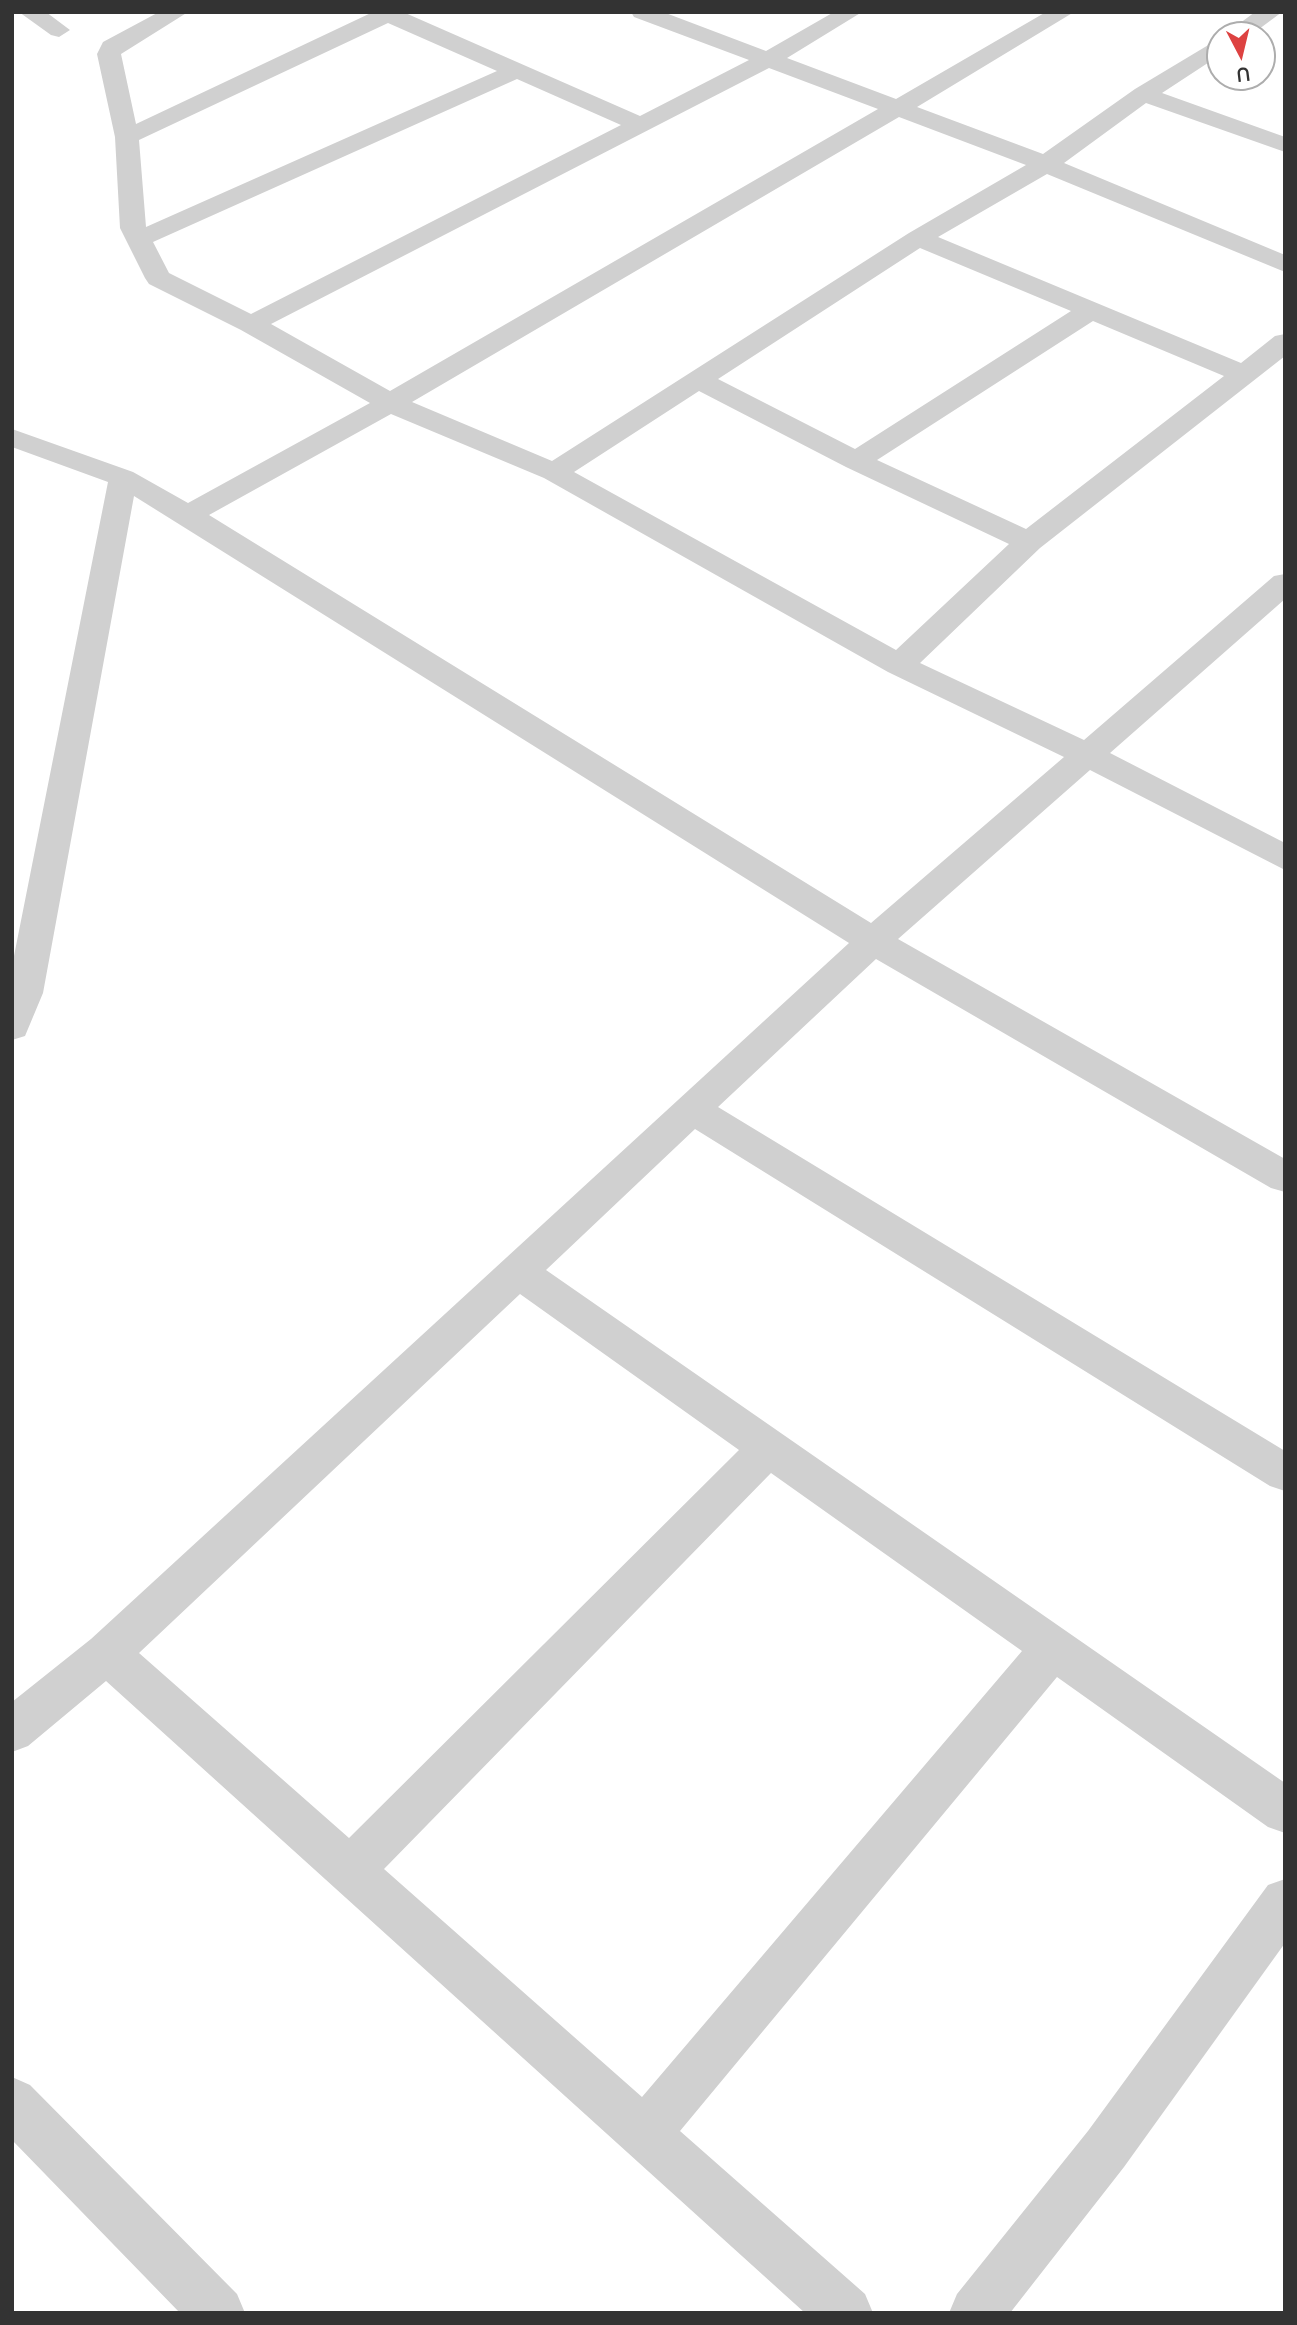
<!DOCTYPE html>
<style>
body{margin:0}
#map{position:relative;width:1297px;height:2325px;overflow:hidden;background:#fff;font-family:Manrope,sans-serif}
canvas{display:block}
.frame{position:absolute;inset:0;border:14px solid #333;pointer-events:none}
.north{position:absolute;left:1206px;top:21px;width:70px;height:70px;box-sizing:border-box;background:#fff;border:2px solid #adadad;border-radius:50%;rotate:173deg;font-size:19px;font-weight:700;line-height:28px;text-align:center;color:#333}
.north::after{content:'';display:block;margin:auto;width:24px;height:32px;background:#dd4241;clip-path:polygon(50% 0,100% 100%,50% 72%,0 100%)}
</style>
<div id="map">
<canvas width="1297" height="2325"></canvas>
<div class="frame"></div>
<div class="north">U</div>
</div>
<script>
const c = document.querySelector('canvas').getContext('2d');
c.lineJoin = 'round';
function paint(path, color) { c.fillStyle = color; c.fill(path, 'evenodd'); }
paint(new Path2D(`
 M19,12H46L70,30L59,37L51,35Z
 M159,12H188L121,54L136,124L373,12H403L640,116L749,60L634,17L631,12H663L766,51L834,12H862L787,58L896,99L1046,12H1074L917,107L1043,154L1135,89L1220,38V55L1162,93L1285,137V152L1146,103L1064,163L1285,255V272L1047,174L938,237L1241,363L1275,336L1285,334V356L1040,548L920,663L1084,740L1274,576L1285,574V599L1110,753L1285,843V870L1090,770L898,939L1285,1159V1192L1271,1188L876,959L718,1107L1285,1451V1491L1270,1486L695,1129L546,1270L1285,1783V1833L1268,1827L1057,1677L680,2131L865,2294L873,2313H805L106,1681L28,1746L12,1752V1702L91,1639L849,943L134,496L43,993L25,1036L12,1040V966L108,482L12,447V429L133,472L188,503L370,403L241,330L149,284L145,278L120,228L115,137L97,54L103,42ZM388,23L497,71L146,227L139,140ZM769,68L878,109L390,391L271,324ZM517,79L621,125L251,314L169,273L153,242ZM899,117L1026,165L909,233L552,461L412,402ZM920,248L1071,311L855,449L718,379ZM1093,321L1224,376L1026,529L877,460ZM699,391L846,467L1009,544L896,650L574,472ZM391,414L544,478L888,672L1064,757L871,923L209,515ZM520,1294L739,1450L349,1838L139,1653ZM771,1473L1022,1651L642,2097L384,1869Z
 M1255,12H1282L1251,35H1224Z
 M1285,1879V1943L1124,2167L1010,2313H949L957,2294L1088,2131L1268,1885Z
 M12,2077L30,2085L237,2294L245,2313H180L12,2140Z`), '#d0d0d0');
</script>
